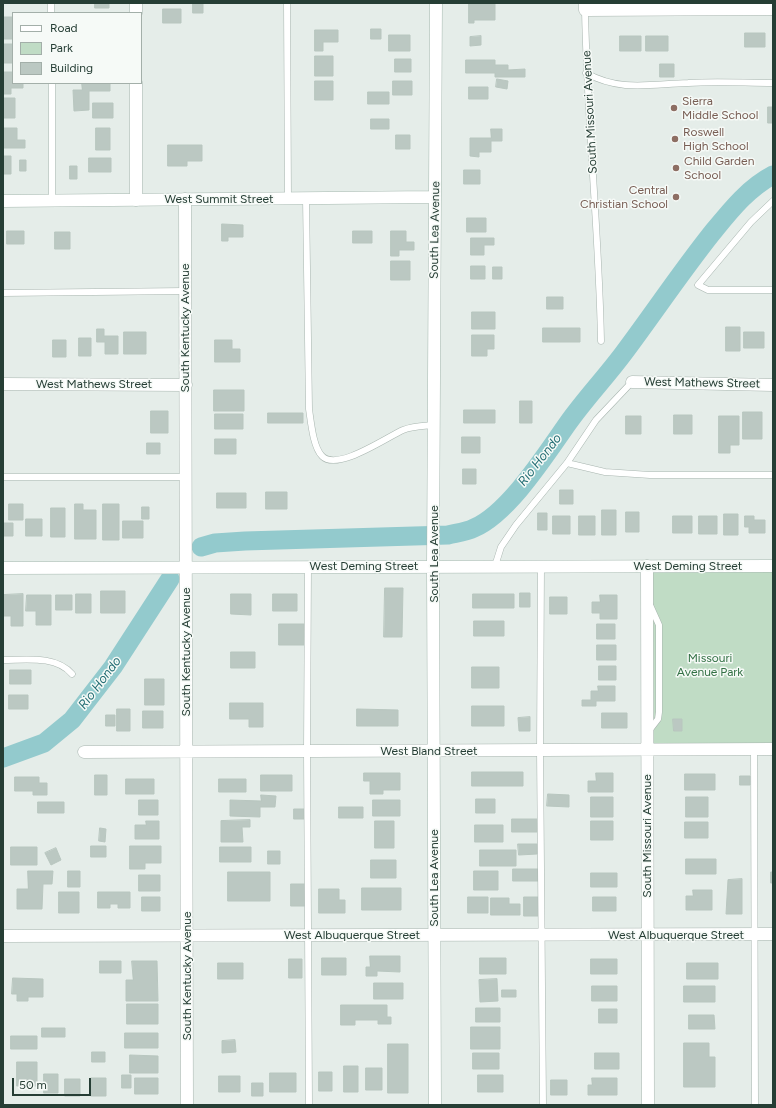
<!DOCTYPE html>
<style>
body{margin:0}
#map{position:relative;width:776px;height:1108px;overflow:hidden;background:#e5ede9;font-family:Figtree,sans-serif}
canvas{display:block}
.frame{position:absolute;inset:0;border:4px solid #263e35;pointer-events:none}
.legend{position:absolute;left:12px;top:12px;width:130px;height:72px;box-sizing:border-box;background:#f6faf7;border:1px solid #a3afa9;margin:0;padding:5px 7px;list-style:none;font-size:12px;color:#263e35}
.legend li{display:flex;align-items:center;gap:8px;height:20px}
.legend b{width:20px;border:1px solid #a3afa9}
.scale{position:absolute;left:12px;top:1078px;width:79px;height:18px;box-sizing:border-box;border:2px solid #263e35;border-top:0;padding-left:5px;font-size:12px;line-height:14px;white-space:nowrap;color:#263e35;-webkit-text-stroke:3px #f6faf7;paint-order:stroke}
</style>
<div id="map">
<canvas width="776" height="1108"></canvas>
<div class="frame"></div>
<ul class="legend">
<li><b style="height:5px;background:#fff"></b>Road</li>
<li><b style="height:11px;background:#c0dcc5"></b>Park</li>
<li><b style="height:11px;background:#bbc8c2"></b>Building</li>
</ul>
<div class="scale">50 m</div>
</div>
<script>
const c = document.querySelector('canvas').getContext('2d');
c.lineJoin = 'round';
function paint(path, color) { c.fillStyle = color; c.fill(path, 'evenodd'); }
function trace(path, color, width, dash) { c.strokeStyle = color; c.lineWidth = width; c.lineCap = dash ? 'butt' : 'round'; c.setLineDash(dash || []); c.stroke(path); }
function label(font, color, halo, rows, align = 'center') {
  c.font = font + ' Figtree,sans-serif'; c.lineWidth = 3; c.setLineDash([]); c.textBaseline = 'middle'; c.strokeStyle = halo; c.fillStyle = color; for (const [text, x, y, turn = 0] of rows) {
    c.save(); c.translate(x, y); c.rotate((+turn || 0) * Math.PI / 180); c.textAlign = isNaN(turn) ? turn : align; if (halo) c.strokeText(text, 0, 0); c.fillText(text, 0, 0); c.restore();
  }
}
paint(new Path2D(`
 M647,566H773V749L647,750Z`), '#c0dcc5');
trace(new Path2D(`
 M201,547L215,543L245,541L448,535C456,533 466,532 474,528C509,513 546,454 568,423C585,399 605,378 623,354C653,314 681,272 712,233C730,211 748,188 773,175
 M3,758L44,743L72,720L113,667L170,579`), '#93cacd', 19);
const building = new Path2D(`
 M95,3H109V8H95Z
 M193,4H203V13H193Z
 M469,4H495V20H474V23H469Z
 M163,9H181V23H163Z
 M3,17H13V39H3Z
 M371,29H381V39H371Z
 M315,30H338V42H323V51H315Z
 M745,33H765V47H745Z
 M389,35H410V51H389Z
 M481,36V45L470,46V37Z
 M620,36H641V51H620Z
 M646,36H668V51H646Z
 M3,44H13V63H3Z
 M315,56H333V76H315Z
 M395,59H411V72H395Z
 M466,60H495V65H508V70L525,69V77H495V73H466Z
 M660,64H674V77H660Z
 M3,72H13V83H23V88H11V94H3Z
 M497,79L508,81L507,89L496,87Z
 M315,81H333V100H315Z
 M393,81H412V95H393Z
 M82,83H110V91H89V110L74,111L73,90H82Z
 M469,87H488V99H469Z
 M368,92H389V104H368Z
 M3,98H15V118H3Z
 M93,103H113V118H93Z
 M768,107H773V123H768Z
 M371,119H389V129H371Z
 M3,128H17V140H25V148H3Z
 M96,128H110V150H96Z
 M491,129H502V141H491V152H479V157L470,156V138H491Z
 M396,135H410V149H396Z
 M168,145H202V161H187V166H168Z
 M3,156H11V174H3Z
 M89,158H111V172H89Z
 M20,160H26V171H20Z
 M70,166H77V179H70Z
 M464,170H480V184H464Z
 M467,218H486V232H467Z
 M222,224L243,225V237H228V241H222Z
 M7,231H24V244H7Z
 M353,231H372V243H353Z
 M391,231H406V242H414V250H399V256H391Z
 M55,232H70V249H55Z
 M471,238H494V245H484V255H471Z
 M391,261H410V280H391Z
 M471,266H485V279H471Z
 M493,267H502V279H493Z
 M547,297H563V309H547Z
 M472,312H495V329H472Z
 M726,327H740V351H726Z
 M543,328H580V342H543Z
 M97,329H104V336H118V354H105V342H97Z
 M124,332H146V354H124Z
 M744,332H764V348H744Z
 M472,335H494V349H487V356H472Z
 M79,338H91V356H79Z
 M53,340H66V357H53Z
 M215,340H232V349H240V362H215Z
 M214,390H244V411H214Z
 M520,401H532V423H520Z
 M464,410H495V423H464Z
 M151,411H168V433H151Z
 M743,412H762V439H743Z
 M268,413H303V423H268Z
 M215,414H243V429H215Z
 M674,415H692V434H674Z
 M626,416H641V434H626Z
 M719,416H739V445H730V453H719Z
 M462,437H480V453H462Z
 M215,439H236V454H215Z
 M147,443H160V454H147Z
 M463,469H476V484H463Z
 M560,490H573V504H560Z
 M266,492H287V509H266Z
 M217,493H246V508H217Z
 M9,504H23V520H9Z
 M75,504H83V510H96V539H75Z
 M103,504H119V540H103Z
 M142,507H149V519H142Z
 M51,508H65V537H51Z
 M602,510H616V535H602Z
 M626,512H639V532H626Z
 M538,513H547V530H538Z
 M724,514H738V535H724Z
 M553,516H570V534H553Z
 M579,516H595V535H579Z
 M673,516H692V533H673Z
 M699,516H717V534H699Z
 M745,516H754V520H765V533H749V527H745Z
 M26,519H42V536H26Z
 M123,521H143V538H123Z
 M3,523H13V536H3Z
 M385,588H403L402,637H384Z
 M101,591H125V613H101Z
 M520,593H530V607H520Z
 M23,594V626H11V616H3V595Z
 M76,594H91V613H76Z
 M231,594H251V615L231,614Z
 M273,594H297V611H273Z
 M473,594H514V608H473Z
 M27,595H51V625H36V611H26Z
 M56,595H72V610H56Z
 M600,595H617V619H600V613H592V602H600Z
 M550,597H567V614H550Z
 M474,621H504V636H474Z
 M279,624H304V645H279Z
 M597,624H615V639H597Z
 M597,645H616V660H597Z
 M231,652H255V668H231Z
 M599,666H616V680H599Z
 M472,667H499V688H472Z
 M10,670H31V684H10Z
 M145,679H164V705H145Z
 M598,686H615V701H596V706H582V700H591V691H598Z
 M9,695H28V709H9Z
 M230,703H263V727H249V719H230Z
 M472,706H504V726H472Z
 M117,709H130V731H117Z
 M357,709L398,710V726H357Z
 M143,711H163V728H143Z
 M602,713H627V728H602Z
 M106,715H115V726H106Z
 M530,717V731H519L518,718Z
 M673,719H682V731H674Z
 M472,772H523V786H472Z
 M364,773H400V790H383V794H370V781H364Z
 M596,773H613V792H588V781H596Z
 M685,774H715V790H685Z
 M95,775H107V795H95Z
 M261,775H292V791H261Z
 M740,776H750V785H740Z
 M15,777H39V783H47V795H33V791H15Z
 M126,779H154V794H126Z
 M219,779H246V792H219Z
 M548,794L569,795V807L547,806Z
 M261,795L276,796L275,807H260V817L230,816V800L261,801Z
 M591,797H613V817H591Z
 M686,797H708V817H686Z
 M476,799H495V813H476Z
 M139,800H158V815H139Z
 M373,800H400V816H373Z
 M38,802H64V813H38Z
 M339,807H363V818H339Z
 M294,809H304V819H294Z
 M512,819H537V832H512Z
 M250,820V827H242L243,842H221V821Z
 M146,821H159V839H135V825H146Z
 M375,821H394V848H375Z
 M591,821H613V840H591Z
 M685,822H708V838H685Z
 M475,825H503V842H475Z
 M100,828L106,829L105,842L99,841Z
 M518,844H537V854L519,855Z
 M91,846H106V857H91Z
 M130,846H161V863H145V869H130Z
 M11,847H37V865H11Z
 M220,847H251V862H220Z
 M56,848L61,860L51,865L45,853Z
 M480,850H516V866H480Z
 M268,851H280V864H268Z
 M686,859H716V874H686Z
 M371,860H396V878H371Z
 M513,869H538V881H513Z
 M28,871H53L52,884H43L42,909H17V889H28Z
 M68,871H80V887H68Z
 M474,871H498V890H474Z
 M228,872H270V901H228Z
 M771,872H773V883H771Z
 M591,873H617V887H591Z
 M139,875H160V891H139Z
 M742,879V914H726L728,880Z
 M291,884H306V906H291Z
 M362,888H401V910H362Z
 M319,889H339V900H345V913H319Z
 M693,890H712V910H686V896H693Z
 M59,892H79V913H59Z
 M98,892H130V908H118V904H110V908H98Z
 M142,897H160V911H142Z
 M468,897H488V913H468Z
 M524,897H539V916H524Z
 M593,897H616V911H593Z
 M491,898H509V904H520V915H491Z
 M370,956H400V972L377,971V976H366V967H370Z
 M322,958H346V975H322Z
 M480,958H506V974H480Z
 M289,959H302V978H289Z
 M591,959H617V974H591Z
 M100,961H121V973H100Z
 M132,961H157L158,1001H126V980H133Z
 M218,963H243V979H218Z
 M687,963H718V979H687Z
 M13,978L43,979V997H28V1001H17V994H12Z
 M497,979L498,1001L480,1002L479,980Z
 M374,983H403V999H374Z
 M592,986H617V1001H592Z
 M684,986H715V1002H684Z
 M502,990H516V997H502Z
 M127,1004H158V1024H127Z
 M341,1005H387V1017H391V1024H378V1020H355V1025H341Z
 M476,1008H500V1022H476Z
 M599,1009H617V1023H599Z
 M689,1015H714L715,1029H689Z
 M471,1027H500V1049H471Z
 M42,1028H65V1037H42Z
 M125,1033H158V1048H125Z
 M11,1036H37V1049H11Z
 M235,1040L236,1052L222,1053V1041Z
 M684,1043H709V1057H715V1087H684Z
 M388,1044H408V1093H388Z
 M92,1052H105V1062H92Z
 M473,1053H499V1069H473Z
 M595,1053H619V1069H595Z
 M130,1055L158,1056V1073H130Z
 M17,1062H37V1086H17Z
 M344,1066H358V1092H344Z
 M366,1068H382V1090H366Z
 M319,1072H332V1091H319Z
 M270,1073H296V1092H270Z
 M44,1074H58V1093H44Z
 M122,1075H131V1088H122Z
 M478,1075H503V1092H478Z
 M219,1076H240V1092H219Z
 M91,1078H106V1096H91Z
 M135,1078H158V1094H135Z
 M592,1078H617V1095H588V1085H592Z
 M65,1079H80V1096H65Z
 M551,1080H567V1095H551Z
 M252,1083H263V1096H252Z`);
paint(building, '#bbc8c2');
trace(building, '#b8c6bf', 1);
const lane = new Path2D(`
 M51,3V13
 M287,3L288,199
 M585,10C587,121 599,230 601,341
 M586,73C620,92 651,84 688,83C716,81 745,83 773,83
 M52,83V200
 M306,198L309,409C311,422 313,447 322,456C337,472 387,437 403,430C413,426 424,426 434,425
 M773,201L751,222L698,285L708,290H773
 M3,293L185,291
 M567,463L605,472L650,475H773
 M3,477H186
 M495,566L501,547L516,525L567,463L596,420L632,382
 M541,566L540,750L543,1105
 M308,567L307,751L309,1105
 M3,660C25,660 56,655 72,674
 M648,732L658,719L659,712V625L650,605
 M754,749L755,1105`);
const street = new Path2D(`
 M136,3V13
 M585,3V10L773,9
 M136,83V200
 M185,199L187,1105
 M632,382L773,385
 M3,384L186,385
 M647,566L648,1105
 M84,752L773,749
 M3,936L773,934`);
const secondary = new Path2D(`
 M3,201L434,197
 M3,568L773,566
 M435,1105L433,566L436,3`);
trace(lane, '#a8b5af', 7);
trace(street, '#a8b5af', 13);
trace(secondary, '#a5b8af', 13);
trace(lane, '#fff', 6);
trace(street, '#fff', 12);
trace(secondary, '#fff', 12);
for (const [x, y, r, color] of [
 [674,108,4,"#8d6e63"],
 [675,139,4,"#8d6e63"],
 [676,168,4,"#8d6e63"],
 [676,197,4,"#8d6e63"]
]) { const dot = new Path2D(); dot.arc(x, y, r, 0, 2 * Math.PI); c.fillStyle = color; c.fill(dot); trace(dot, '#f6faf7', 1.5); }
label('12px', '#785e54', '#f6faf7', [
 ["Sierra",682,101],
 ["Middle School",682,115],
 ["Roswell",683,132],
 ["High School",683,146],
 ["Child Garden",684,161],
 ["School",684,175],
 ["Central",668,190,"right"],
 ["Christian School",668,204,"right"]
], 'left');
label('12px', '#263e35', '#f6faf7', [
 ["South Missouri Avenue",590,112,-93],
 ["West Summit Street",219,199],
 ["South Lea Avenue",435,230,-89],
 ["South Kentucky Avenue",185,328,-90],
 ["West Mathews Street",702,383,1],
 ["West Mathews Street",94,384],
 ["South Lea Avenue",434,554,-90],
 ["West Deming Street",364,566],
 ["West Deming Street",688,566],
 ["South Kentucky Avenue",186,652,-90],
 ["West Bland Street",429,751],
 ["South Missouri Avenue",647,836,-90],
 ["South Lea Avenue",434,878,-90],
 ["West Albuquerque Street",352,935],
 ["West Albuquerque Street",676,935],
 ["South Kentucky Avenue",187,976,-90]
]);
label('12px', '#337145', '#f6faf7', [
 ["Missouri",710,658],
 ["Avenue Park",710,672]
]);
label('italic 13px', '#256f75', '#f6faf7', [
 ["Rio Hondo",540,460,-52],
 ["Rio Hondo",100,683,-53]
]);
</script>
